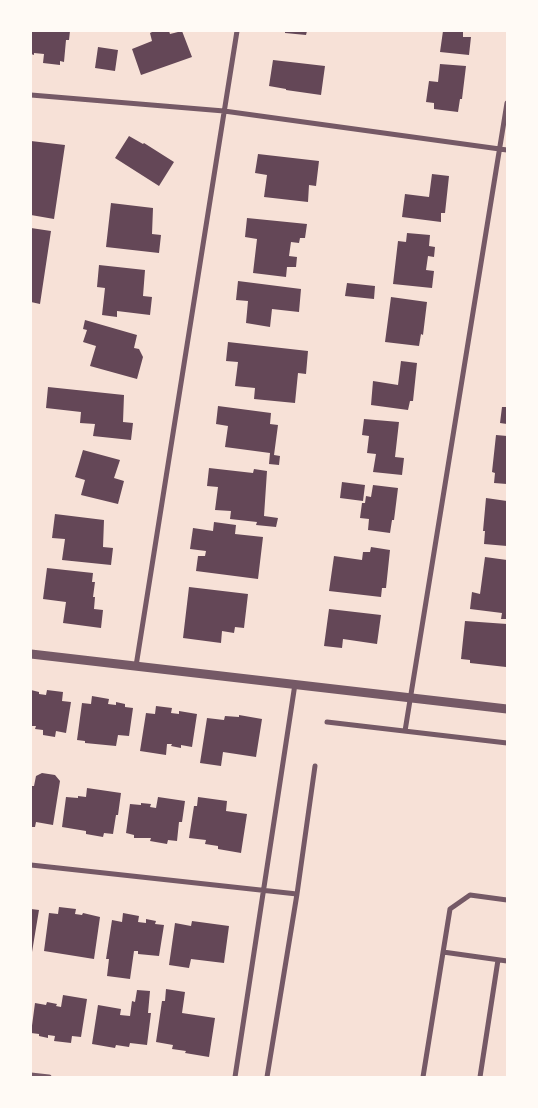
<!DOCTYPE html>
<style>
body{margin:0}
#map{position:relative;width:538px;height:1108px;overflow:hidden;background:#f7e1d7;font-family:"Exo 2",sans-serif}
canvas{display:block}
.frame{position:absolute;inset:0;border:32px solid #fffaf5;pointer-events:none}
</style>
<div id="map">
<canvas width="538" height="1108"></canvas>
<div class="frame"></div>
</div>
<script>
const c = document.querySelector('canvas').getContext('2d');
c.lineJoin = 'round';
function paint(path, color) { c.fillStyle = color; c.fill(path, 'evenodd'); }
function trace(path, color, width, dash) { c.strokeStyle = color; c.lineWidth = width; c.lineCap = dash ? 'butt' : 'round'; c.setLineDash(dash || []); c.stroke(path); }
paint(new Path2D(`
 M31,31H70L69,40H66L64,62L60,61V65L43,63L44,54L34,53V55L31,54Z
 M154,31H169L170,34L182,31L192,57L141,75L132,49L152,41L150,33Z
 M285,31H307L306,35L285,33Z
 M443,31H463V37H471L469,55L440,52Z
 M98,47L118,50L115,71L95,68Z
 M273,60L325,66L321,95L286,90V89L269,86Z
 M440,64L466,66L462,99H460L458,112L434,109V103L426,102L429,81L438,82Z
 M129,136L143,144L144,143L174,162L159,186L115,158Z
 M31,141L65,145L54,219L31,215Z
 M258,154L319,161L316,186L309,185L308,202L264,197L267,175L255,173Z
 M432,174L449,176L445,213H441V222L402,217L405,194L429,197Z
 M111,203L153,208L152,234L161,235L159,253L106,247Z
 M247,218L307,224L305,238H300L299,243L291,242L289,256L297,257L296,267H287L286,277L253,273L257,239L245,237Z
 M31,228L51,231L40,304L31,302Z
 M407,233L430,235L429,246L435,247L434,257L428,256L426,270L434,271L432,288L393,284L398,241L406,242Z
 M99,265L145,270L143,296L152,297L150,315L117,311V317L102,315L105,288L97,287Z
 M238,281L301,289L299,312L272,309L270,327L246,323L248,301L236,300Z
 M347,283L375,286L374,299L345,296Z
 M391,297L427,302L423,335L421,334L419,346L385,342Z
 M85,320L137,335L134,348L139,349L143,357L137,379L90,366L96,346L83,342L87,330L83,329Z
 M228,342L308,351L306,374L298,373L295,403L254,399L255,388L235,386L238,362L226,361Z
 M401,361L417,363L413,401H410L408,410L371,405L373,381L398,385Z
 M48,387L124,395L123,422L133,423L131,440L93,436L95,424L80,423L81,412L46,408Z
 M218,406L271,413L270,424L278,425L274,455L280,456L279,465L269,464L270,453L225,447L228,426L216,424Z
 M502,407H507V424L500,423Z
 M364,419L399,422L395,457L404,458L402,475L373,472L376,454L367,453L369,436L362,435Z
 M496,435L507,436V484L494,483L495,473L492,472Z
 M83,450L120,460L114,478L124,481L118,504L81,495L85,480L75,477Z
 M209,468L253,473L254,469L267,471L264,516L278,518L276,527L256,525L257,522L230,519L231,511L215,510L218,487L207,486Z
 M342,482L365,485L363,501L340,498Z
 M373,485L398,488L394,520H392L390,533L368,530L369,519L360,518L362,503H365L366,496L371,497Z
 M486,498L507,501V546L484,544L485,531H483Z
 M55,514L104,520L103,547L113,548L111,565L62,560L65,539L52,538Z
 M214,522L236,525L235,534L263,537L258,579L196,571L198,556H205L206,551L190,549L193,528L213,531Z
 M371,547L390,550L386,588H382L381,597L329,591L334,556L362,560L363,552H370Z
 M485,557L507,560V619H501L502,613L470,609L472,592L480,594Z
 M47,568L93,573L92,582H95L93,597H95L94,609L103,610L101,628L63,623L66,602L43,599Z
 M189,587L248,594L244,628L235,627L234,633L222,631L221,643L183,638Z
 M329,609L381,615L377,644L343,639L342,648L324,646Z
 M465,621L507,624L506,667L470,663V660L461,659Z
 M31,690L39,692V694L46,695L47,690L63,692L62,701L71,702L66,733L56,731L55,737L43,735V730L35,729L36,726H31Z
 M92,696L109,699L108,704L116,705V702L125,704V707L133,708L129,736L118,735L116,746L85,743V741L77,740L82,703L91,704Z
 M156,706L172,708L171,713L179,714V711L197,714L192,747L181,745V748L171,746L172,744H167L166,755L140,751L146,713L155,714Z
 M239,715L262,719L256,757L223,752L221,766L200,763L207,718L224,720L225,716L239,717Z
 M42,773L55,775L60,781L53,825L36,822L35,827H31V786H34L36,776Z
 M87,788L121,793L118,815H116L113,834L104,833L103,837L86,834V831L62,827L66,797L78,798V796L86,797Z
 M158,797L185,801L182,822H179L177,841L168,840L167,844L150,841L151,838H134V835L126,833L130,804L141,805V803L151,804L150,807L156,808Z
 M198,797L227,801L226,811L247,814L241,853L218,849V846L205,844L206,840L189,838L194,806H197Z
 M59,907L76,909L75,914L82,915L83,913L100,917L94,959L44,951L49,913L58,914Z
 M31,909L39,910L32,952H31Z
 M123,913L139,916L138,922L146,923V919L156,921L155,924L164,925L159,956L138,954V951H134L130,979L107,976L109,959H106L112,920L122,922Z
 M192,921L229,926L224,963L191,959L189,968L169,965L175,923L191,926Z
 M166,989L185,992L182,1013L215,1018L209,1057L185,1053L186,1051L172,1049L173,1045L156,1042L162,1001H165Z
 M137,990L150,991L148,1013H151L147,1045L130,1043L129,1047L116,1045L115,1048L92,1044L98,1005L121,1009L120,1015L130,1016L132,1001L135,1002Z
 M63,995L87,999L81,1037L72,1036L71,1043L54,1041L55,1036L48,1035V1038L39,1036V1034L31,1033L35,1003L46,1005L47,1002L57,1004L56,1006L61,1007Z`), '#644757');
trace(new Path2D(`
 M31,95L224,111L507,150
 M136,666L237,31
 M327,722L507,743
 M405,731L507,103
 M31,865L297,894
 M443,952L507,961
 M31,1075L49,1077
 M235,1077L295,684
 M267,1077L297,894L315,766
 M423,1077L450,909L470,895L507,900
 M480,1077L498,960`), '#755966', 5);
trace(new Path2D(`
 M31,654L507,709`), '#755966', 9);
</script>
